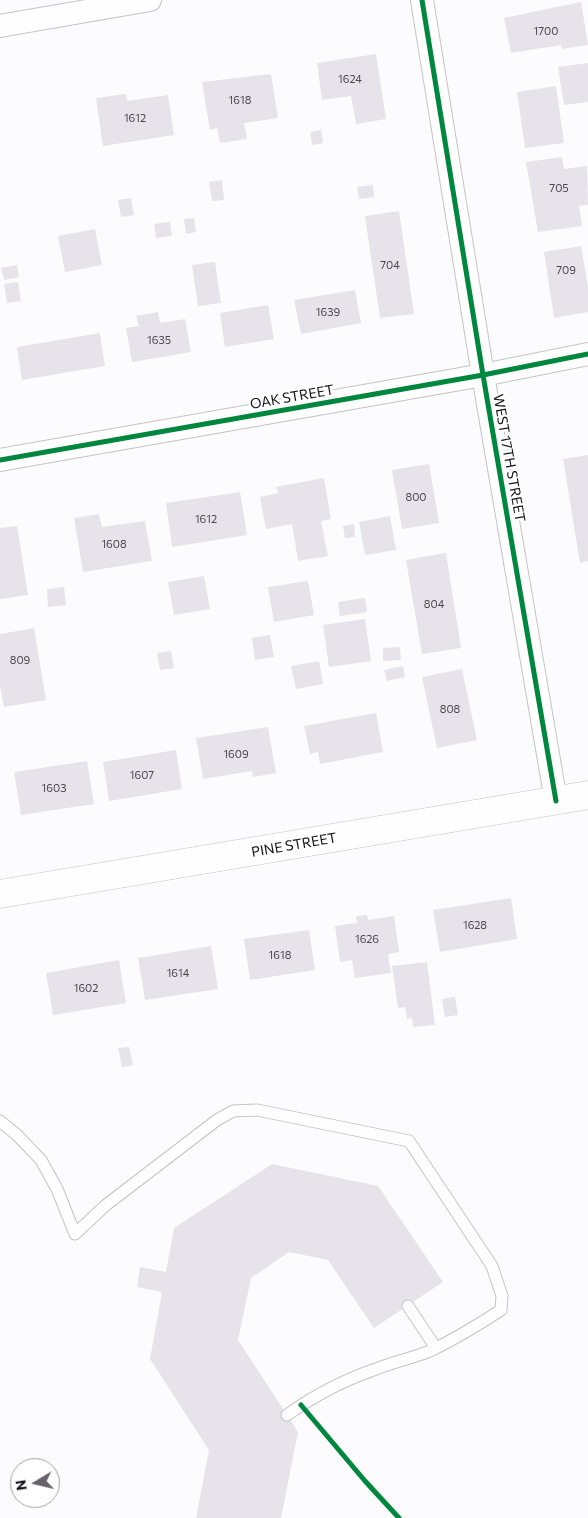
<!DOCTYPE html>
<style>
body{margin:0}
#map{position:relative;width:588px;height:1518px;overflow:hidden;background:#fcfbfe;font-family:Commissioner,sans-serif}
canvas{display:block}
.north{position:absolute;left:10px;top:1458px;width:50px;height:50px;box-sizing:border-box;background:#fff;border:1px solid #a1a0a3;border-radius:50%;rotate:261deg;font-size:14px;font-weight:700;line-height:20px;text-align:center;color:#15121a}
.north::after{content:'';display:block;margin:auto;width:18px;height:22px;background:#66646a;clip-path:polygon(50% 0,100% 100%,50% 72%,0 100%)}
</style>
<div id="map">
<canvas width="588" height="1518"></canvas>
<div class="north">N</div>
</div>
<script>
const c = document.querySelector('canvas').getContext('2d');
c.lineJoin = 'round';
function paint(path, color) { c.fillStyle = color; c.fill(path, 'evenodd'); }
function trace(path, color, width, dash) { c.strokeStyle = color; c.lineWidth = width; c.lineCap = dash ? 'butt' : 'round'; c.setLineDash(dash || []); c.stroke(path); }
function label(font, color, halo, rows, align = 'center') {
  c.font = font + ' Commissioner,sans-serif'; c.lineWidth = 4.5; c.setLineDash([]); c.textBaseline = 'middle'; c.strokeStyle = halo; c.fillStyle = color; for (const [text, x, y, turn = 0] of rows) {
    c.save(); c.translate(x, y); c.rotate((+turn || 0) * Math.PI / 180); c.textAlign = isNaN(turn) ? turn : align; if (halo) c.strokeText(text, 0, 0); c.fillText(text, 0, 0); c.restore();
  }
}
paint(new Path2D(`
 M581,2L588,45L562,49L561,45L511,53L504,18Z
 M376,54L386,119L356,124L351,96L322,100L317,63Z
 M588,63V102L564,105L558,67Z
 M271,74L278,118L244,123L247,139L220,143L217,128L210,130L202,82Z
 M556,86L564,143L525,148L517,92Z
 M126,94L127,101L168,95L174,135L103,146L96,98Z
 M321,130L323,143L312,145L310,132Z
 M562,157L564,169L587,166L588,205L579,206L582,226L538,232L526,162Z
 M222,180L224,200L212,201L209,182Z
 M373,185L374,197L359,199L357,187Z
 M131,198L134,215L121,217L118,200Z
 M399,211L414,314L380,318L365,216Z
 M194,218L196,232L186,234L184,219Z
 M170,222L172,236L156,238L154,224Z
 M95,229L102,265L65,272L58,236Z
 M581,246L588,287V312L554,318L544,252Z
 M215,262L221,303L198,306L192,265Z
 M17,265L19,277L4,280L1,268Z
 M18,282L21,301L7,303L4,284Z
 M355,290L361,323L301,334L294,300Z
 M268,305L274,339L225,347L220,313Z
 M158,312L160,323L185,319L191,352L132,362L126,328L139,326L136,316Z
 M100,333L105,366L22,380L17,347Z
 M588,455V561L580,563L563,459Z
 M429,464L439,523L402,529L392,470Z
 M324,478L331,519L321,521L328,556L298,561L292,524L266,529L260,497L278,493L276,487Z
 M240,492L247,535L172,547L166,503Z
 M99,514L102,527L145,521L152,561L83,572L74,518Z
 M390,516L396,550L365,555L359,522Z
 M354,524L355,537L345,538L343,526Z
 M17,526L28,595L0,599V528Z
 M446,553L461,648L422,654L406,560Z
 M204,576L210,609L174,615L168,582Z
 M308,581L314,615L274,622L268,587Z
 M64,587L66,605L48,607L47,589Z
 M365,598L367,612L340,616L338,602Z
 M365,619L371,661L329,667L323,625Z
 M34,628L46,700L4,707L0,686V634Z
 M270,635L274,657L255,660L252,638Z
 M400,647L401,660L383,661V648Z
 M171,651L174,668L160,670L157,653Z
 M319,661L323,684L296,689L291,666Z
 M403,666L405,677L387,681L384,670Z
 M462,669L477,740L437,748L422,677Z
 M376,713L383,752L320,764L318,752L310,754L304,726Z
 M268,727L276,773L253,777L252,771L203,779L196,738Z
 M176,750L182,789L109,801L103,762Z
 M87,761L94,804L21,815L14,772Z
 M511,898L517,939L440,952L433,910Z
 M367,915L368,920L394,916L399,952L388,954L391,973L355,978L352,960L340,962L335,926L357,923L356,916Z
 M309,930L315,970L250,980L244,939Z
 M211,946L218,989L145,1000L138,958Z
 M119,960L126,1003L53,1015L46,973Z
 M427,962L435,1025L413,1027L412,1018L407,1019L405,1007L398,1008L392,966Z
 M455,997L458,1015L445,1017L442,999Z
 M129,1047L133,1065L122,1067L118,1048Z
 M272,1164L378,1186L443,1282L374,1328L328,1260L289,1252L251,1278L238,1340L298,1432L281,1518H196L209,1450L150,1359L162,1292L137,1287L140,1267L166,1272L174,1228Z`), '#e6e4ea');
const lane = new Path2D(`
 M0,1121L17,1135L41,1160L57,1189L75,1234L106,1205L217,1120L233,1111L257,1110L409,1141L492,1266L502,1296L501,1310C478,1325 455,1339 430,1351C413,1358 393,1362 376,1369C344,1380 315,1395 287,1415
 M408,1306L436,1348`);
const street = new Path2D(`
 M422,0L483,375L556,801
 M0,26L150,0
 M0,460L483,375L588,354`);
const secondary = new Path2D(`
 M0,894L588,795`);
trace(lane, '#c6c3c9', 13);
trace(street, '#c6c3c9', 24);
trace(secondary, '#c6c3c9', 29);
trace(lane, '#fffeff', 11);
trace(street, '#fffeff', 22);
trace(secondary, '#fffeff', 28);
trace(new Path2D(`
 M422,0L483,375L556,801
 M0,460L483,375L588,354
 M301,1405L365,1481L399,1518`), '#00873e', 5);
label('11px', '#4a484f', null, [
 ["1700",546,31],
 ["1624",350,79],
 ["1618",240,100],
 ["1612",135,118],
 ["705",559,188],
 ["704",390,265],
 ["709",566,270],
 ["1639",328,312],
 ["1635",159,340],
 ["800",416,497],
 ["1612",206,519],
 ["1608",114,544],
 ["804",434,604],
 ["809",20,660],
 ["808",450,709],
 ["1609",236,754],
 ["1607",142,775],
 ["1603",54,788],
 ["1628",475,925],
 ["1626",367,939],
 ["1618",280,955],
 ["1614",178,973],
 ["1602",86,988]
]);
label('14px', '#15121a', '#fff', [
 ["OAK STREET",292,397,-10],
 ["WEST 17TH STREET",509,458,80],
 ["PINE STREET",294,845,-10]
]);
</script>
